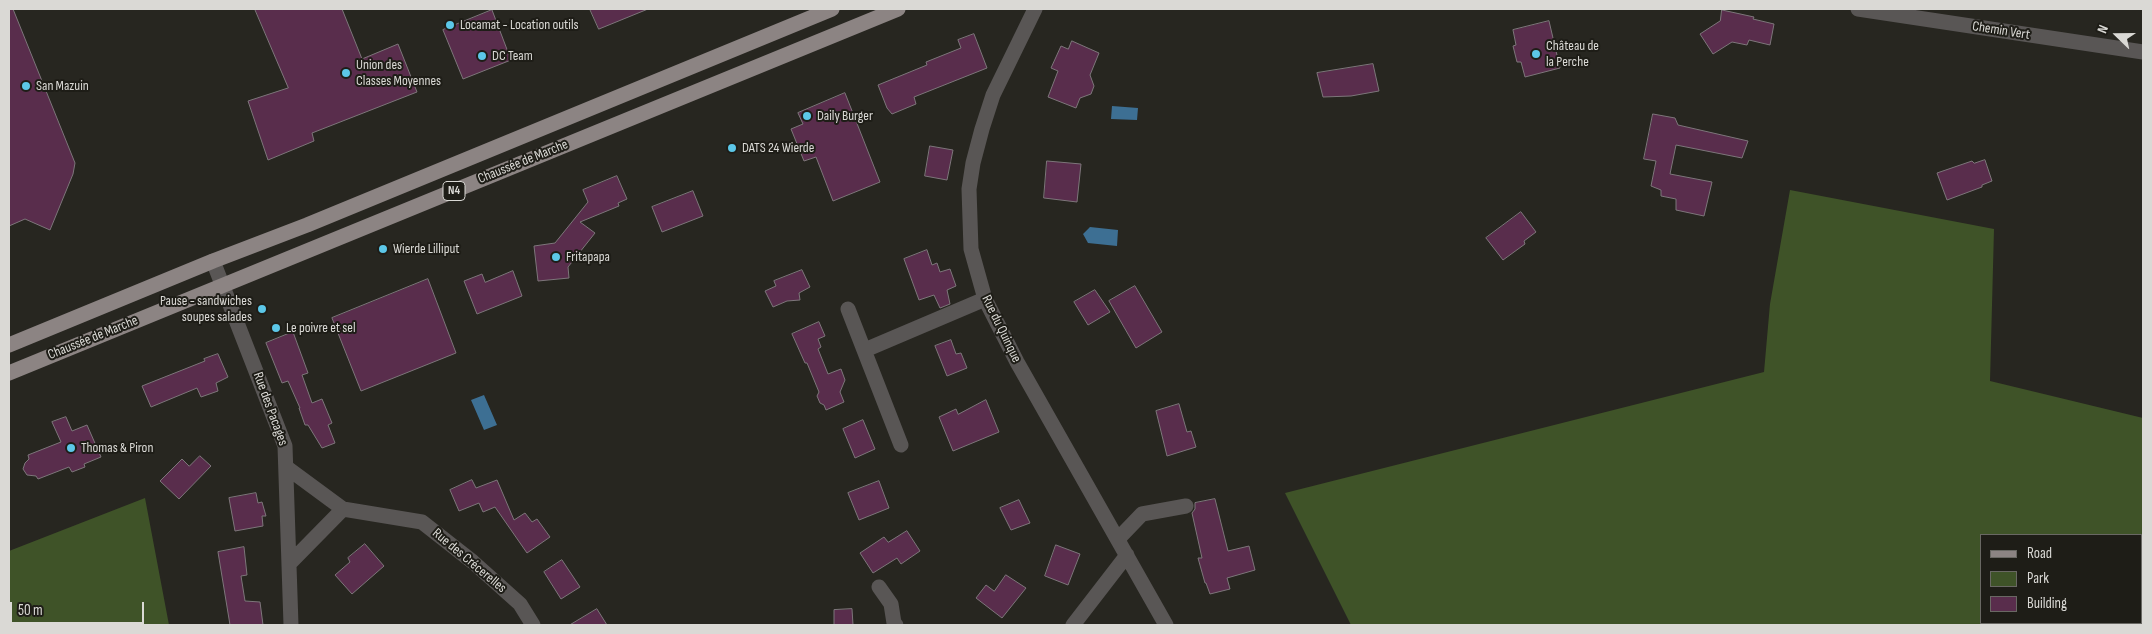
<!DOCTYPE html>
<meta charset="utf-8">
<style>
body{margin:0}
#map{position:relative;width:2152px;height:634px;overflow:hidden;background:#272620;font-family:"Sofia Sans Condensed",sans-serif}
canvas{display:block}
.frame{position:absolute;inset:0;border:10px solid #dad9d5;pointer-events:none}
.legend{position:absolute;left:1980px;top:534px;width:162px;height:90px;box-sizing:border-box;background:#1e1d17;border:1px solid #696863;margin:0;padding:6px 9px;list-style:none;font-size:15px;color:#dad9d5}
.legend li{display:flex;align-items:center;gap:10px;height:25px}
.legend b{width:25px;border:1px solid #696863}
.north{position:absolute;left:2092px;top:10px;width:50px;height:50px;-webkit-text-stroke:4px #1e1d17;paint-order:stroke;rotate:292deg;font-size:14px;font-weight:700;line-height:20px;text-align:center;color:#dad9d5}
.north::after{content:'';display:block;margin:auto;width:18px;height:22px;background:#dad9d5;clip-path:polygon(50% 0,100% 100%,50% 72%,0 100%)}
.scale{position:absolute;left:10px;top:602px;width:134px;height:22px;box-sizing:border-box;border:2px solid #dad9d5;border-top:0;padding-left:6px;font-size:15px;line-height:18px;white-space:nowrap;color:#dad9d5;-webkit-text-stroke:4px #1e1d17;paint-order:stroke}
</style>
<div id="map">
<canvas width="2152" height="634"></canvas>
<div class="frame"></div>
<ul class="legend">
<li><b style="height:6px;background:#8c8483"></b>Road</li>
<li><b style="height:14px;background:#3f5328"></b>Park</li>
<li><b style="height:14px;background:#592d4c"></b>Building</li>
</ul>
<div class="north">N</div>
<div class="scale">50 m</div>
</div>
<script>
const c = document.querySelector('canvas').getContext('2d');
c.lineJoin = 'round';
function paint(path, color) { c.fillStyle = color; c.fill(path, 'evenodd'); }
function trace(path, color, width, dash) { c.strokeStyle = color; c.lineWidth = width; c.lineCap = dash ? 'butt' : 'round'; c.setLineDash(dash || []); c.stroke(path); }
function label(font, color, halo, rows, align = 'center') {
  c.font = font + ' "Sofia Sans Condensed",sans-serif'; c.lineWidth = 4; c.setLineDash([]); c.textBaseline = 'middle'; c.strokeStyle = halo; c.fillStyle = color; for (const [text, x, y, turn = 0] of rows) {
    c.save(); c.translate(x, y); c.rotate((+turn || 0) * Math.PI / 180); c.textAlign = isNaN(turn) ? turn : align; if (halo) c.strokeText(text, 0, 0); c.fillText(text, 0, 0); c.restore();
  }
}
paint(new Path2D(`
 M1790,190L1994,229L1990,381L2143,418V625H1351L1285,493L1764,372L1770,304ZM1981,535H2141V623H1981Z
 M145,498L169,625H9V551Z`), '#3f5328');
paint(new Path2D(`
 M1112,106L1138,108L1137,120L1111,119Z
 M1090,227L1118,230L1117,246L1088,243L1083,234Z
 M484,395L497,425L484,430L471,400Z`), '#3d6f93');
const building = new Path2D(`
 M9,9H13L75,163L73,174L50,230L25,219L9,226Z
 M255,9H342L362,59L398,44L417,92L312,133L314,141L268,160L248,101L288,88Z
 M590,9H648L599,29Z
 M492,10L511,60L463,79L443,30Z
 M1722,10L1754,17L1753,19L1774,24L1770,45L1749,40L1747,45L1732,42L1713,54L1700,34L1720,21Z
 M1549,21L1560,68L1525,77L1521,62H1517L1513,46L1516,45L1513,30Z
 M974,34L987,68L914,97L916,104L892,114L887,108L878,85L927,65L926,62L961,48L958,40Z
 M1072,41L1099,53L1090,75L1094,86L1091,94L1080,98L1076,108L1048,97L1058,71L1051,68L1061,46L1068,49Z
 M1373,64L1379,91L1351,96L1323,97L1317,73Z
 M845,93L880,182L833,201L816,157L804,161L791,129L803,124L798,113Z
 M1653,114L1675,118L1678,125L1748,141L1742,158L1676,145L1670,174L1712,182L1704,216L1676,210V199L1661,196V190L1651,186L1656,161L1644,159Z
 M930,146L953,150L947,180L925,176Z
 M1985,160L1992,181L1982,185V187L1947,200L1937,173L1972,161L1974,163Z
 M1047,161L1081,164L1077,202L1044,198Z
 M617,176L627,199L618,203L619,206L580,222L595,233L568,267L569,278L538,281L534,246L555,243L588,202L583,190Z
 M693,191L703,216L662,232L652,207Z
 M1521,212L1536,232L1524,241L1525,244L1503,260L1486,238Z
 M927,250L932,265L937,263L940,272L950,269L956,286L947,290L950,304L940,308L934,295L919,300L904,259Z
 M802,270L810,287L799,293L800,300L787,301L773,307L765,291L776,286L774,281Z
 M513,271L522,296L477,314L464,281L482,274L485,282Z
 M428,279L456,353L361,391L332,318Z
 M1135,286L1162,332L1136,348L1109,301Z
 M1095,290L1110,312L1088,325L1074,302Z
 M819,322L825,336L818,339L821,347L818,349L828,374L841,369L845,380L840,392L844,402L826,410L824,405L820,403L817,396L819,392L807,363H805L792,334Z
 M293,332L308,373L302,375L312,403L322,399L332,423L328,425L335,443L322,448L308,425H305L299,408H300L288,381L282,383L266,343Z
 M951,340L956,354L961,353L967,368L947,376L935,346Z
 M218,354L228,377L216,383L218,391L201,397L197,388L151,407L142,386L205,361L204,359Z
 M986,400L999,432L953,451L939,417L956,409L958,414Z
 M1179,404L1187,432L1191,431L1196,447L1167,456L1156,411Z
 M66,417L72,431L87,425L101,457L84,464L85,467L72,472L69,467L38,479L36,476L27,475L23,469L25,463L29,459L28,455L61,442L52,422Z
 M863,420L875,449L855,458L843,429Z
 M200,456L211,466L179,499L160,481L182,459L189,466Z
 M472,480L476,488L497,480L514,520L525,513L532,522L537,519L550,537L527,553L495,507L483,512L479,503L459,511L450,490Z
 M879,481L889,508L859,520L848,493Z
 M256,493L258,503L262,502L266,516H262L263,526L235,531L229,498Z
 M1215,499L1228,551L1249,546L1255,570L1227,578L1230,589L1210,594L1206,583H1205L1198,558H1202L1192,513L1195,509V503Z
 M1019,500L1030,523L1011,530L1000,508Z
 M907,531L920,551L901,564L897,558L873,573L860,553L884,537L888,542Z
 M365,544L384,566L352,594L335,575L350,562L348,558Z
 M1056,545L1080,554L1068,585L1045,576Z
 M244,547L247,575L241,576L245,601L260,602L263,625H230L218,552Z
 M562,560L580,587L561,599L544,572Z
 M1006,575L1026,588L1002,618L976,598L986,585L994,591Z
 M597,609L607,625H570Z
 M852,609L853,625H834V610Z`);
paint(building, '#592d4c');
trace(building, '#7d767a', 1);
trace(new Path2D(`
 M1035,9L993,95L982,129L973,163L969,189L971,249L985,299L1017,362L1166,625
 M1858,9L2143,52
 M213,261L285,446L291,625
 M848,309L901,445
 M865,350L985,299
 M286,467L343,509L422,522L473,562L520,604L533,625
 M1118,539L1142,514L1186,506
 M289,564L343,509
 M879,587L891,604L894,623L896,625
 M1073,625L1127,555`), '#595655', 15);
trace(new Path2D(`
 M9,345L213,261L307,225L832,9
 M9,373L898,9`), '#8c8483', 15);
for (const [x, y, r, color] of [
 [450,25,5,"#5cc7e8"],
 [1536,54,5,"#5cc7e8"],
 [482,56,5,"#5cc7e8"],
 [346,73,5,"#5cc7e8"],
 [26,86,5,"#5cc7e8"],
 [807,116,5,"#5cc7e8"],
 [732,148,5,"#5cc7e8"],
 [383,249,5,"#5cc7e8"],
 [556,257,5,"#5cc7e8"],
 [262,309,5,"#5cc7e8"],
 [276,328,5,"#5cc7e8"],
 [71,448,5,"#5cc7e8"]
]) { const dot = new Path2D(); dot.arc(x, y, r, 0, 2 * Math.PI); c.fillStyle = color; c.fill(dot); trace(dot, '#1e1d17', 2); }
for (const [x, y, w] of [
 [454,191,22]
]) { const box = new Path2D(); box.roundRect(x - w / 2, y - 9.5, w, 19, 4); c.fillStyle = '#1e1d17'; c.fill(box); trace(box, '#dad9d5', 1); }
label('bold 12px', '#dad9d5', null, [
 ["N4",454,191]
]);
label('14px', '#dad9d5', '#1e1d17', [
 ["Locamat - Location outils",460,25],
 ["Château de",1546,46],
 ["la Perche",1546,62],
 ["DC Team",492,56],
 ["Union des",356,65],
 ["Classes Moyennes",356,81],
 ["San Mazuin",36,86],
 ["Daily Burger",817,116],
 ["DATS 24 Wierde",742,148],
 ["Wierde Lilliput",393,249],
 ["Fritapapa",566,257],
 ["Pause - sandwiches",252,301,"right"],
 ["soupes salades",252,317,"right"],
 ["Le poivre et sel",286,328],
 ["Thomas & Piron",81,448]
], 'left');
label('14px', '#dad9d5', '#1e1d17', [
 ["Chemin Vert",2001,31,9],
 ["Chaussée de Marche",523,162,-22],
 ["Rue du Quinque",1001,329,64],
 ["Chaussée de Marche",93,338,-22],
 ["Rue des Pacages",270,409,70],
 ["Rue des Crécerelles",469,561,40]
]);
</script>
